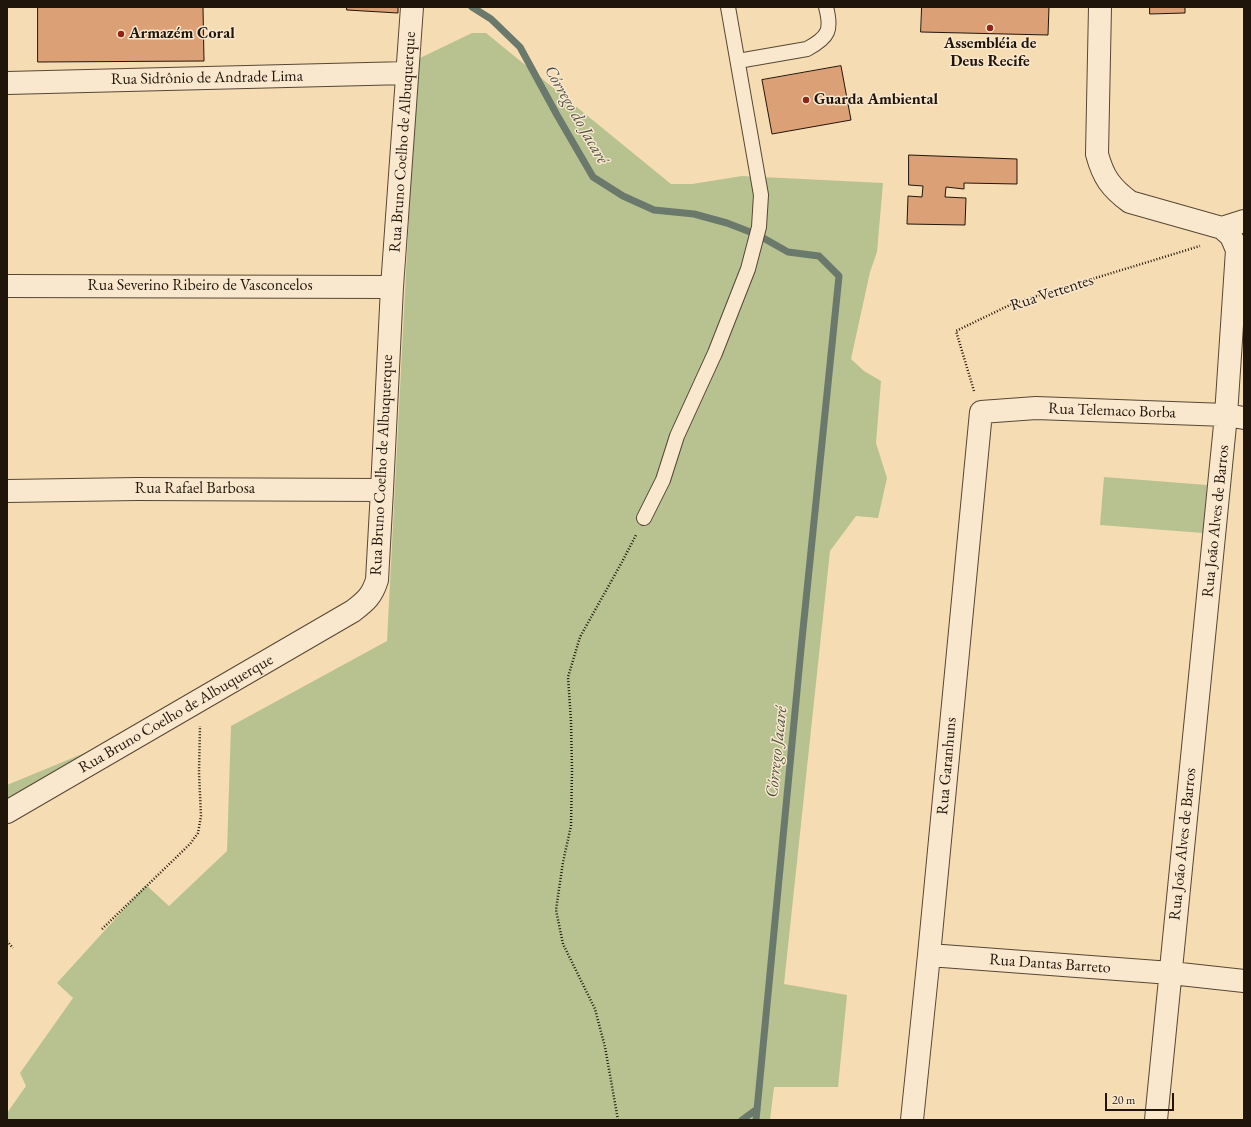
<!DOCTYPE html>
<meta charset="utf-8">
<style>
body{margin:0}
#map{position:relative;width:1251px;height:1127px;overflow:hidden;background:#f6dcb3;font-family:"EB Garamond",serif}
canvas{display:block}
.frame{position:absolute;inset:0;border:8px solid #20150b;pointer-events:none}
.scale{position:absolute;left:1105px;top:1093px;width:69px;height:18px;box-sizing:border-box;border:2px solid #20150b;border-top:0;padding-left:5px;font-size:12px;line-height:14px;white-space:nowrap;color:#20150b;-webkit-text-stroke:3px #f9e8ce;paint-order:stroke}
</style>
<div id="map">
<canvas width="1251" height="1127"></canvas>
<div class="frame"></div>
<div class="scale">20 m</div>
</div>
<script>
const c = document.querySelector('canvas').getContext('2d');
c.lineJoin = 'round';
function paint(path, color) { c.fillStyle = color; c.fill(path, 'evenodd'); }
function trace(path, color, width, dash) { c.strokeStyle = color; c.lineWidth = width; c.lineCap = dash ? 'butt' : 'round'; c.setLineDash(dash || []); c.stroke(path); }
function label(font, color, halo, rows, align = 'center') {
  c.font = font + ' "EB Garamond",serif'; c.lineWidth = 3; c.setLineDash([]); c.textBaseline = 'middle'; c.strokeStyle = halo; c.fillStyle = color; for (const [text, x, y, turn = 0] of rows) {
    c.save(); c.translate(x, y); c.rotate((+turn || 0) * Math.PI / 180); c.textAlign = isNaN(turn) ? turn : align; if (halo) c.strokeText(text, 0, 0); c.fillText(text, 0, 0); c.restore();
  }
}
paint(new Path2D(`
 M472,33H486L671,184H692L742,176L883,183L877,252L870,272L851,359L864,371L881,381L876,443L887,478L878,518L856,516L830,551L784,984L847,995L838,1087H774L770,1120H7V1113L26,1086L20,1073L73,998L57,983L146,885L169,906L227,851L231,726L387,641L414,117L418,59Z
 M1104,477L1207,485L1203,533L1100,525Z
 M87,752L89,756L7,803V785Z`), '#b7c290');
trace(new Path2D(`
 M472,7L491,19L520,47L557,115L593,177L623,196L654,210L694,214L727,223L758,235L788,252L819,256L839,276L801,649L756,1120
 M742,1120L757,1109`), '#6b796c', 7);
const building = new Path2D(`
 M38,7H203L204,61L38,62Z
 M347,7H398V13L347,10Z
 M922,7H1049L1048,35L921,32Z
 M1150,7H1185V13L1150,14Z
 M841,66L851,120L772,134L762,80Z
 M909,155L1017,159V184L964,183V189L946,187L945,197L966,198L965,225L907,224L908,196L922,197L923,186L909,185Z`);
paint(building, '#dca077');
trace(building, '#20150b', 1);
const service = new Path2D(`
 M738,61L807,49C829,37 832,30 826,7
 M644,518L663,480L677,436L715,353L748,269L759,227L761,195L728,7`);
const minor = new Path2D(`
 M1100,7L1097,154C1103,177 1111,188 1130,202L1222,228L1231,236L1237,250L1226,415L1156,1120
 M7,83L407,73
 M1222,228L1244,221
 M7,286L392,287
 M7,491L137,489L382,490
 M7,812L353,611C366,601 372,596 377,580L382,490L392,287L412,7
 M929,955L1171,973L1244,981
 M912,1120L929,955L981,412L1036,408L1226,415L1244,418`);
trace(service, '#564735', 16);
trace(minor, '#564735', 24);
trace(new Path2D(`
 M974,391L956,331L1014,303L1200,246
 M102,929L190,844L198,833L201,816L199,773L200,726
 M7,941L13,948
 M618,1120L605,1047L595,1009L563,944L556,910L563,862L571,826L572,770L571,721L568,677L580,637L622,562L636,535`), '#20150b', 2.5, [1, 2]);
trace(service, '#f9e8ce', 14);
trace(minor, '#f9e8ce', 22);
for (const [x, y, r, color] of [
 [990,28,4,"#8f2418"],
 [121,34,4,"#8f2418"],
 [806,100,4,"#8f2418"]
]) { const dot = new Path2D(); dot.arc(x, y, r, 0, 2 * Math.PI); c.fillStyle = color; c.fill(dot); trace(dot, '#f9e8ce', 1.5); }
label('bold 16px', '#20150b', '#f9e8ce', [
 ["Armazém Coral",129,34],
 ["Assembléia de",990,44,"center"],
 ["Deus Recife",990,62,"center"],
 ["Guarda Ambiental",814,100]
], 'left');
label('16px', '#20150b', '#f9e8ce', [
 ["Rua Sidrônio de Andrade Lima",207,78,-1],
 ["Rua Bruno Coelho de Albuquerque",403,142,-86],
 ["Rua Severino Ribeiro de Vasconcelos",200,286],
 ["Rua Vertentes",1052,293,-18],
 ["Rua Telemaco Borba",1112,411,2],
 ["Rua Bruno Coelho de Albuquerque",382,465,-87],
 ["Rua Rafael Barbosa",195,489],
 ["Rua João Alves de Barros",1216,521,-84],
 ["Rua Bruno Coelho de Albuquerque",176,714,-30],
 ["Rua Garanhuns",947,766,-85],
 ["Rua João Alves de Barros",1183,844,-84],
 ["Rua Dantas Barreto",1050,964,4]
]);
label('italic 17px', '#4c4f44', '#f9e8ce', [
 ["Córrego do Jacaré",576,115,60],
 ["Córrego Jacaré",777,752,-84]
]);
</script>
